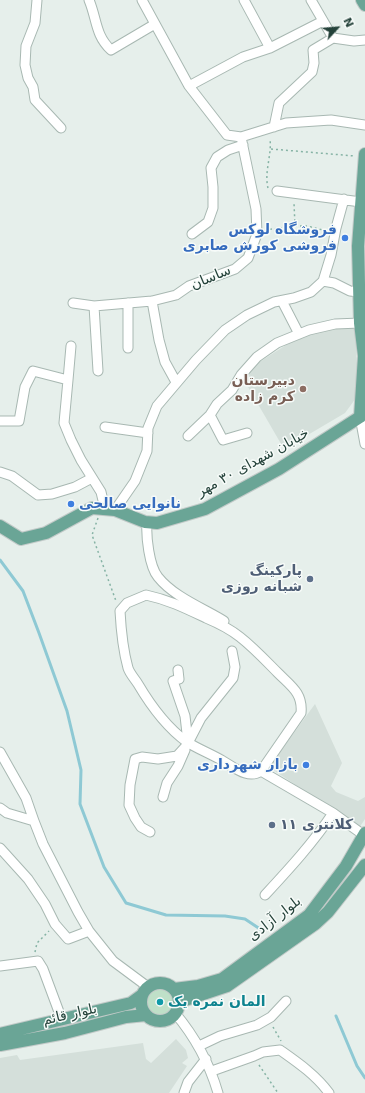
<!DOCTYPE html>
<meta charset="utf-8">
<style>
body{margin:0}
#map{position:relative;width:365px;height:1093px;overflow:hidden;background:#e6efeb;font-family:"DejaVu Sans",sans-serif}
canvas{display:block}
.north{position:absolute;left:317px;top:8px;width:40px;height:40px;-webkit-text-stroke:3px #f7fbf9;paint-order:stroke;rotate:64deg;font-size:11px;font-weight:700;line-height:16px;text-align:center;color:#24423a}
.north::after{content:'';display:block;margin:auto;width:14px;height:18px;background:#24423a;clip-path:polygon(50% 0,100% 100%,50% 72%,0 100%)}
</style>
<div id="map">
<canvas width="365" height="1093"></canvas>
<div class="north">N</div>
</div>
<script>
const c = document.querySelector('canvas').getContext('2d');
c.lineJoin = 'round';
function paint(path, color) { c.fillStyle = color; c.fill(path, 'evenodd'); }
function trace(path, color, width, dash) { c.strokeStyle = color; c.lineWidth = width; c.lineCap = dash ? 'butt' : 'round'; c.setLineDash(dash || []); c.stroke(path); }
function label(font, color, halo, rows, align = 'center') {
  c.font = font + ' "DejaVu Sans",Vazirmatn,sans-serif'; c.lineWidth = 3; c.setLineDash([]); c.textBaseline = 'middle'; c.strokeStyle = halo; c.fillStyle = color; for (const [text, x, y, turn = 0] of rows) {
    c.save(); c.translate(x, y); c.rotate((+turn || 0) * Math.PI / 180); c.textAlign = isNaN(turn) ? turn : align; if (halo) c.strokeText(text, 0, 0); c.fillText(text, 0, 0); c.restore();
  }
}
paint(new Path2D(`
 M355,327L357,367L356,398L345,413L284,449L244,380L250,368L294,340L321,329Z
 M315,704L342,763L331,786L336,792L358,801L365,797V819L359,828L269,767Z
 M176,1039L186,1050L188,1058L182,1063L187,1066L169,1093H0V1058L17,1055L20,1060L143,1043L146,1059L151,1063Z`), '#d4dfda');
paint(new Path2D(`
 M144 1002a15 15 0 1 1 30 0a15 15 0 1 1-30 0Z`), '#bfe0c8');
trace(new Path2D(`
 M0,560L23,591L39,633L67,711L81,770L80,804L104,867L126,903L166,915L225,916L245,919L260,929
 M336,1016L357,1066L365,1078`), '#8ec9d4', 3);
const minor = new Path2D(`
 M37,0L35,23L26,46L25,65L28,78L33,87L35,100L61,128
 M89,0C97,19 95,35 111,50L155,24
 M142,0L189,86L227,135L241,137L286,123L331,120L365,125
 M333,38L354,41L365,40
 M270,48L323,21
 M189,86L243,57L270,48L244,0
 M274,127L279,103L312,72L314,63L313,50L333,38L311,0
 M277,191L361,202
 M192,234L208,222L213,208V187L211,168L217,157L228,150L243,145
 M323,281L334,283L350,291L359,292
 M152,301L159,340L165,362L176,382
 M282,301L299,334
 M73,303L94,306L152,301L176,295L189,286L235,269L248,258L257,234L256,209L241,137
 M94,306L98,371
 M128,348V303
 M68,380L71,346
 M360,417L365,444
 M0,421H19L25,387L33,371L68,380L64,423L71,440L81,460L101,492L105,509
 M105,427L148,433
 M247,433L223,440L210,415L217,404L232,390L241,375L257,357L277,343L309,330L335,324L360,323
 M188,436L210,415
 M0,472L12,476L38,495L52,494L75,487L92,478
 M115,510L135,481L147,451L148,428L157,406L196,360L225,330L247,315L274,302L294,298L311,292L323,281L331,255L336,228L344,199
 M147,523C146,536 149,566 158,577C174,597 203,608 224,621
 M146,595C169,600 185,608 206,618C218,623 230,629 240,637C254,648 266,661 278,673C291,686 303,693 301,713L261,771C248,780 234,767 223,761C211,754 198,749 187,742C166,727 151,706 138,684C135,679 130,674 128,668C123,650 121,630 120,611L127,603Z
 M178,670L179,679L173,681L185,716L188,742
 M0,752L26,798L34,821
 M261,771L333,813L365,836
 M163,797L167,783L178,766L185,750
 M0,808L7,813L34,821L43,844L78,912L89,931L113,961L148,987
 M150,832L141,827L135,818L129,805L130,785L135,759L142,757L158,759L177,756L187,745L201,718L233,678L235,667L232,651
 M0,848L28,879L45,904L55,924L68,939L89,931
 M265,895C289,869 313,843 333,813
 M0,966L38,961L43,969L62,1020
 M175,1013C196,1038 209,1062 218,1093
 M199,1046L220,1036L257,1025L271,1017L286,1001
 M212,1071L254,1056L263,1052L280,1050C297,1062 316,1075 329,1093
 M184,1093L188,1082L206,1059`);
const major = new Path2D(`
 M362,0L365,5
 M0,526L21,539L46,533L92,508L115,510L145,522L157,523L205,509L279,469L360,417L364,356L360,323L358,246L365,154
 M141 1002a19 19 0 1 1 38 0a19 19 0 1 1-38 0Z
 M174,989L198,986L222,979L309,915L346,866L365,833
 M179,1002L227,986L315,924L328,912L365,865
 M0,1034L131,1003L142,995
 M0,1045L65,1033L126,1017L146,1015`);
trace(minor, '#a8b8b2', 11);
trace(major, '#c2cac8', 14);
trace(new Path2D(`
 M271,149L355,156
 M268,188C264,172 272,155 270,139
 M295,226H307L327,231
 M265,230L295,226L294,203
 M98,518L92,535L116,601
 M35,952L37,943L49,931
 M273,1027L281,1041
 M259,1065L278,1093`), '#86b3a5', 1.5, [2, 3]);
trace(minor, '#fff', 9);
trace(major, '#6aa596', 12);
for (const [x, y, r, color] of [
 [345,238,4,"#3f7fe0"],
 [303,389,4,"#8d6e63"],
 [71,504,4,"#3f7fe0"],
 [310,579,4,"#5c6f8a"],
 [306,765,4,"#3f7fe0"],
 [272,825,4,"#5c6f8a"],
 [160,1002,4,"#0f9aa8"]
]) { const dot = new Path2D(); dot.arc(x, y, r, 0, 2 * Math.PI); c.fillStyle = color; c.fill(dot); trace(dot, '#f7fbf9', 1.5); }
label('bold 14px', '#366cbe', '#f7fbf9', [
 ["فروشگاه لوکس",337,230],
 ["فروشی کورش صابری",337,246],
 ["نانوایی صالحی",79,504,"left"],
 ["بازار شهرداری",298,765]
], 'right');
label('14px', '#24423a', '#f7fbf9', [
 ["ساسان",211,278,-23],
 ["خیابان شهدای ۳۰ مهر",253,463,-29],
 ["بلوار آزادی",275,919,-38],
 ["بلوار قائم",70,1015,-13]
]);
label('bold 14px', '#785e54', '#f7fbf9', [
 ["دبیرستان",295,381],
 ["کرم زاده",295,397]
], 'right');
label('bold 14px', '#4e5e75', '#f7fbf9', [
 ["پارکینگ",302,571],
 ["شبانه روزی",302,587],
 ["کلانتری ۱۱",280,825,"left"]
], 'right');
label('bold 14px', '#0d838f', '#f7fbf9', [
 ["المان نمره یک",168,1002]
], 'left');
</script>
